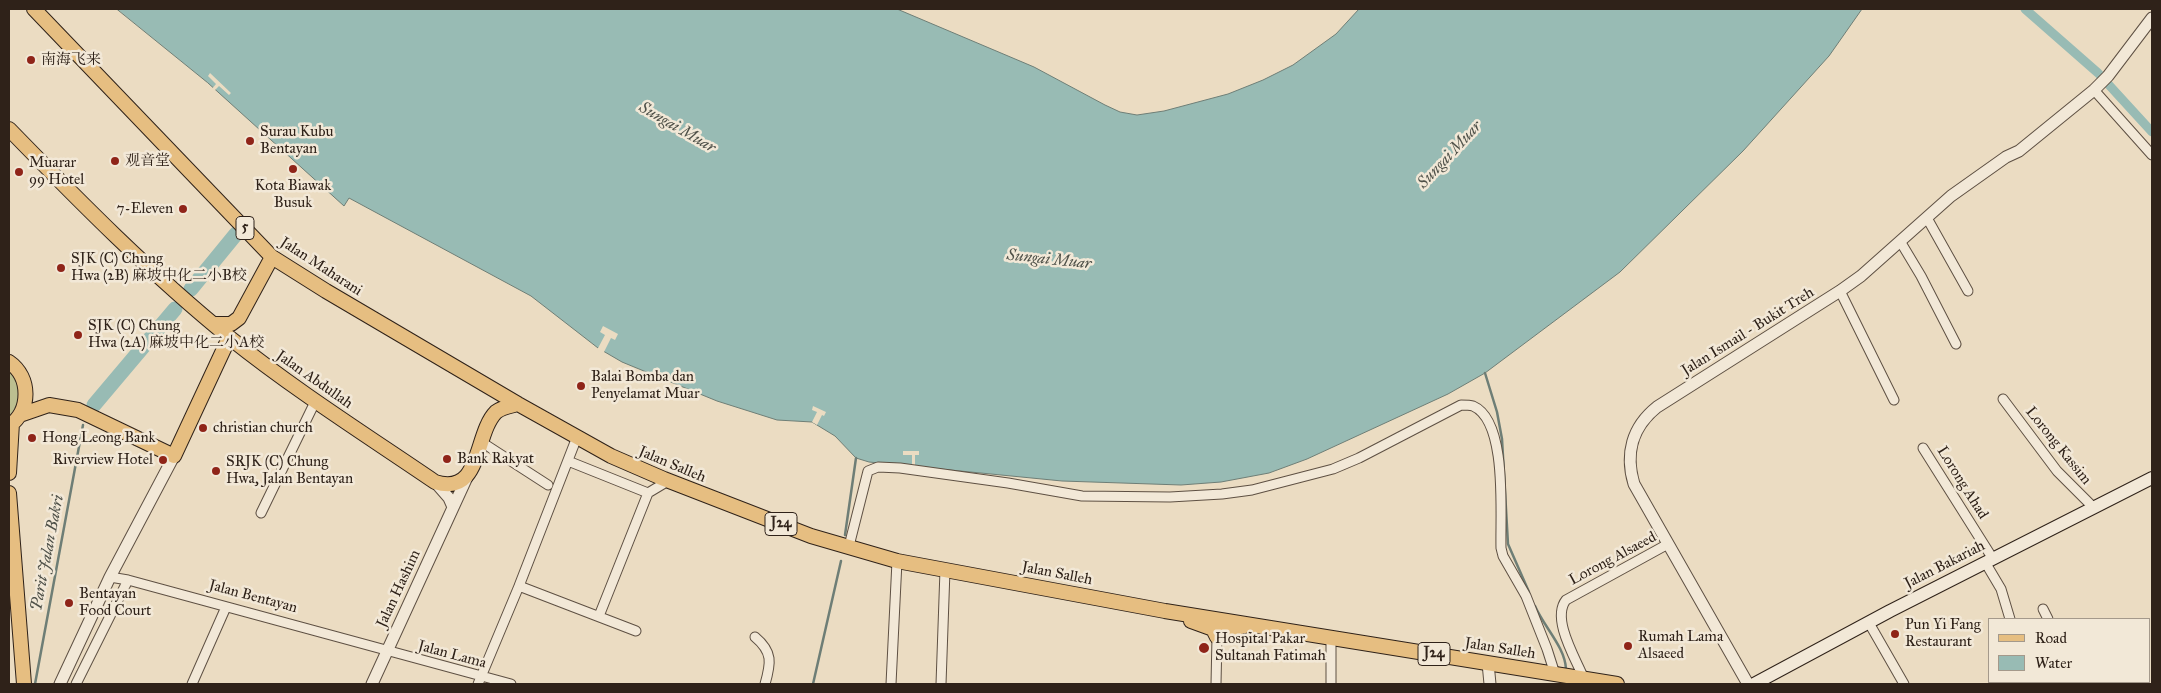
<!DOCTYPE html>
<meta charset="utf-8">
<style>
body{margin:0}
#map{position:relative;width:2161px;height:693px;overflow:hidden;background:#ebdcc2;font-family:"IM FELL Great Primer",serif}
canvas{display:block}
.frame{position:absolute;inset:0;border:10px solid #2f2219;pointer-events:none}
.legend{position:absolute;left:1988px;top:618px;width:162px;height:65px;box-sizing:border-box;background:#f2e8d7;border:1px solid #a4998b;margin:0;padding:6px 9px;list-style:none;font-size:15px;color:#2f2219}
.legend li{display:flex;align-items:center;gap:10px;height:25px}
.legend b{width:25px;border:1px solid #a4998b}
</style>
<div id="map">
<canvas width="2161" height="693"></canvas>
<div class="frame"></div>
<ul class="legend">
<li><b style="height:6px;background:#e6be81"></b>Road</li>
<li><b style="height:14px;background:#98bbb4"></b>Water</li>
</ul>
</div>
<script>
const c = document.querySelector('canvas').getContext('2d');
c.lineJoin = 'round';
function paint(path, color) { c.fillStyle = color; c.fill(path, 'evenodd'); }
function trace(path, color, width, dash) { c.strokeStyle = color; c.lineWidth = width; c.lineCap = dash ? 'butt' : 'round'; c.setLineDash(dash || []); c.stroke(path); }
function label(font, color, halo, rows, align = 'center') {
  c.font = font + ' "IM FELL Great Primer","Noto Serif SC",serif'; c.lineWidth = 5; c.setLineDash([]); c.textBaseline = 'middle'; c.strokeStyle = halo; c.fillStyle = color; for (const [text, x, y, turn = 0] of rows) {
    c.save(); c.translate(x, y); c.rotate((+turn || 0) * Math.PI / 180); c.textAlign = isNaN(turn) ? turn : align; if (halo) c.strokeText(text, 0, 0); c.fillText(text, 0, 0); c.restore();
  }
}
paint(new Path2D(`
 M9,369C21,383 22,403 9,416Z`), '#bcbf90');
const water = new Path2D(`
 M117,9H897L1034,67L1105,105L1120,112L1137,115L1164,111L1228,94L1263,80L1293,65L1336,34L1359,9H1862L1829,56L1743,151L1620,272L1485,373L1448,394L1307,459L1269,473L1221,482L1181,485L1062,481L869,462L856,458L835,436L812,422L777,420L717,401L622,362L598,348L531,296L349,198L344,206L208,83Z`);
paint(water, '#98bbb4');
trace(water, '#6e7e76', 1);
paint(new Path2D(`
 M210,73L231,93L229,95L219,86L213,92L211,90L216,84L208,76Z
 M603,326L618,334L615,340L611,338L603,354L597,350L605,335L600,332Z
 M813,406L826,412L824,416L822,415L817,425L812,422L817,412L812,410Z
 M903,451H919V455H915V467H912V455H903Z`), '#ebdcc2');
trace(new Path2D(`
 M1485,373L1497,412L1502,439L1508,544L1529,592
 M845,535L856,458
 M1535,606C1544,627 1565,647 1566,669
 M35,684L83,425
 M813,684L841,561`), '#6e7e76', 2.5);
trace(new Path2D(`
 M2025,9L2098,73L2152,132`), '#98bbb4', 9);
trace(new Path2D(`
 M191,289L236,234
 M94,405L175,309`), '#98bbb4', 15);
const minor = new Path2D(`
 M2094,90L2152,155
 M1927,218L1968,291
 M1900,241L1921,276L1956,344
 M1840,291L1894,400
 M2003,399L2057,471L2094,508
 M483,443L548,485
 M1923,448L1993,559
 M568,461L648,493
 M261,513L315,402
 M849,546L868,471L878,467L900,468L1008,483L1082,496L1170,497L1222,494L1252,490L1333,469L1359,458L1461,405C1465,405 1470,405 1473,406C1508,421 1500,515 1501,548L1503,556L1526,596L1547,649L1555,674
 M1985,562L2001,589L2010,619
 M110,577L128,580L511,684
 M519,586L636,631
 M2043,609L2048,619
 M599,616L648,493L668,481
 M1869,623L1904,684
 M755,637C773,652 771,663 765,684
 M1331,637V684
 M1584,679C1576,659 1551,619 1566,600L1668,544
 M2075,682L2076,684
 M76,684L128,580
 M192,684L226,607
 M478,684L519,586L577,437
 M891,684L897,561
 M941,684L945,570
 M1216,684L1217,637`);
const tertiary = new Path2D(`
 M435,482L449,498L453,507
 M1488,663L1490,684
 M60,684L110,577L174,456
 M372,684L468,475
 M1748,684L1634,484C1625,454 1632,427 1657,407L1840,291L1861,276L1951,196L2006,157L2019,151L2094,90L2108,76L2152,18`);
const secondary = new Path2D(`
 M1754,684L1890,611L2152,478`);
const primary = new Path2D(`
 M34,9L272,257L326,291L518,404L611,456L664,479L811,536L897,561L1165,611L1617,684
 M9,129C79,201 151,274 230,338C295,390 366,435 435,482C482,497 474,434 496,412C502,407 511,406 518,404
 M214,324H231L239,318L272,257
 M9,362C31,377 31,411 9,426
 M20,415L49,405L78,410L174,456L229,338
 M9,473L12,423
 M9,493L24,684
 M1191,621L1213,629L1217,637L1224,631L1245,626`);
trace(minor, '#5e5043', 11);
trace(tertiary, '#5e5043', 13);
trace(secondary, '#2f2219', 14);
trace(primary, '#2f2219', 16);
trace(minor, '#f2e8d7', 9);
trace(tertiary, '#f2e8d7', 11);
trace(secondary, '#f2e8d7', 12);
trace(primary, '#e6be81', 14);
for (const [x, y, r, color] of [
 [31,60,5,"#8f2418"],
 [250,141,5,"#8f2418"],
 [115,161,5,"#8f2418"],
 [293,169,5,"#8f2418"],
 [19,172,5,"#8f2418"],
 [183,209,5,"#8f2418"],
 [61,268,5,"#8f2418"],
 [78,335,5,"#8f2418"],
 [581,386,5,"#8f2418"],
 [203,428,5,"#8f2418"],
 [32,438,5,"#8f2418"],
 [447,459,5,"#8f2418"],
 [163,460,5,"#8f2418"],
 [216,471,5,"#8f2418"],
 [69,603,5,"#8f2418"],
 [1895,634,5,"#8f2418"],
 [1628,646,5,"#8f2418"],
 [1204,648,6,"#8f2418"]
]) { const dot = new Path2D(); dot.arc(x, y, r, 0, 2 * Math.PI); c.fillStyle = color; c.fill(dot); trace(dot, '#f2e8d7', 2); }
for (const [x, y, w] of [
 [245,228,18],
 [781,524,32],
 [1434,654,32]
]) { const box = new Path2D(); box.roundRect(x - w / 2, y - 11.5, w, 23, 4); c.fillStyle = '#f2e8d7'; c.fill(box); trace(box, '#2f2219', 1); }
label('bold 14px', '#2f2219', null, [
 ["5",245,228],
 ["J24",781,524],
 ["J24",1434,654]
]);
label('15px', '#2f2219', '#f2e8d7', [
 ["南海飞来",41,60],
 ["Surau Kubu",260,132],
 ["Bentayan",260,149],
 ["观音堂",125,161],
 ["Muarar",29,163],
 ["99 Hotel",29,180],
 ["Kota Biawak",293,186,"center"],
 ["Busuk",293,203,"center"],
 ["7-Eleven",173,209,"right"],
 ["SJK (C) Chung",71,259],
 ["Hwa (2B) 麻坡中化二小B校",71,276],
 ["SJK (C) Chung",88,326],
 ["Hwa (2A) 麻坡中化二小A校",88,343],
 ["Balai Bomba dan",591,377],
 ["Penyelamat Muar",591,394],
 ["christian church",213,428],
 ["Hong Leong Bank",42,438],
 ["Bank Rakyat",457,459],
 ["Riverview Hotel",153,460,"right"],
 ["SRJK (C) Chung",226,462],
 ["Hwa, Jalan Bentayan",226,479],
 ["Bentayan",79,594],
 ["Food Court",79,611],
 ["Pun Yi Fang",1905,625],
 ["Restaurant",1905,642],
 ["Rumah Lama",1638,637],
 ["Alsaeed",1638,654],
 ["Hospital Pakar",1215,639],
 ["Sultanah Fatimah",1215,656]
], 'left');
label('15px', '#2f2219', '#f2e8d7', [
 ["Jalan Maharani",321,267,33],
 ["Jalan Ismail - Bukit Treh",1748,332,-32],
 ["Jalan Abdullah",314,380,35],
 ["Lorong Kassim",2058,446,51],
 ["Jalan Salleh",672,465,23],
 ["Lorong Ahad",1962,483,58],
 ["Lorong Alsaeed",1613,559,-28],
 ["Jalan Bakariah",1945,565,-27],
 ["Jalan Salleh",1057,574,11],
 ["Jalan Hashim",399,589,-65],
 ["Jalan Bentayan",253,597,15],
 ["Jalan Salleh",1500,649,9],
 ["Jalan Lama",452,655,15]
]);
label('italic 16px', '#4e5048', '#f2e8d7', [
 ["Sungai Muar",677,128,30],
 ["Sungai Muar",1450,155,-47],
 ["Sungai Muar",1049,260,6],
 ["Parit Jalan Bakri",48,553,-79]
]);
</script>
